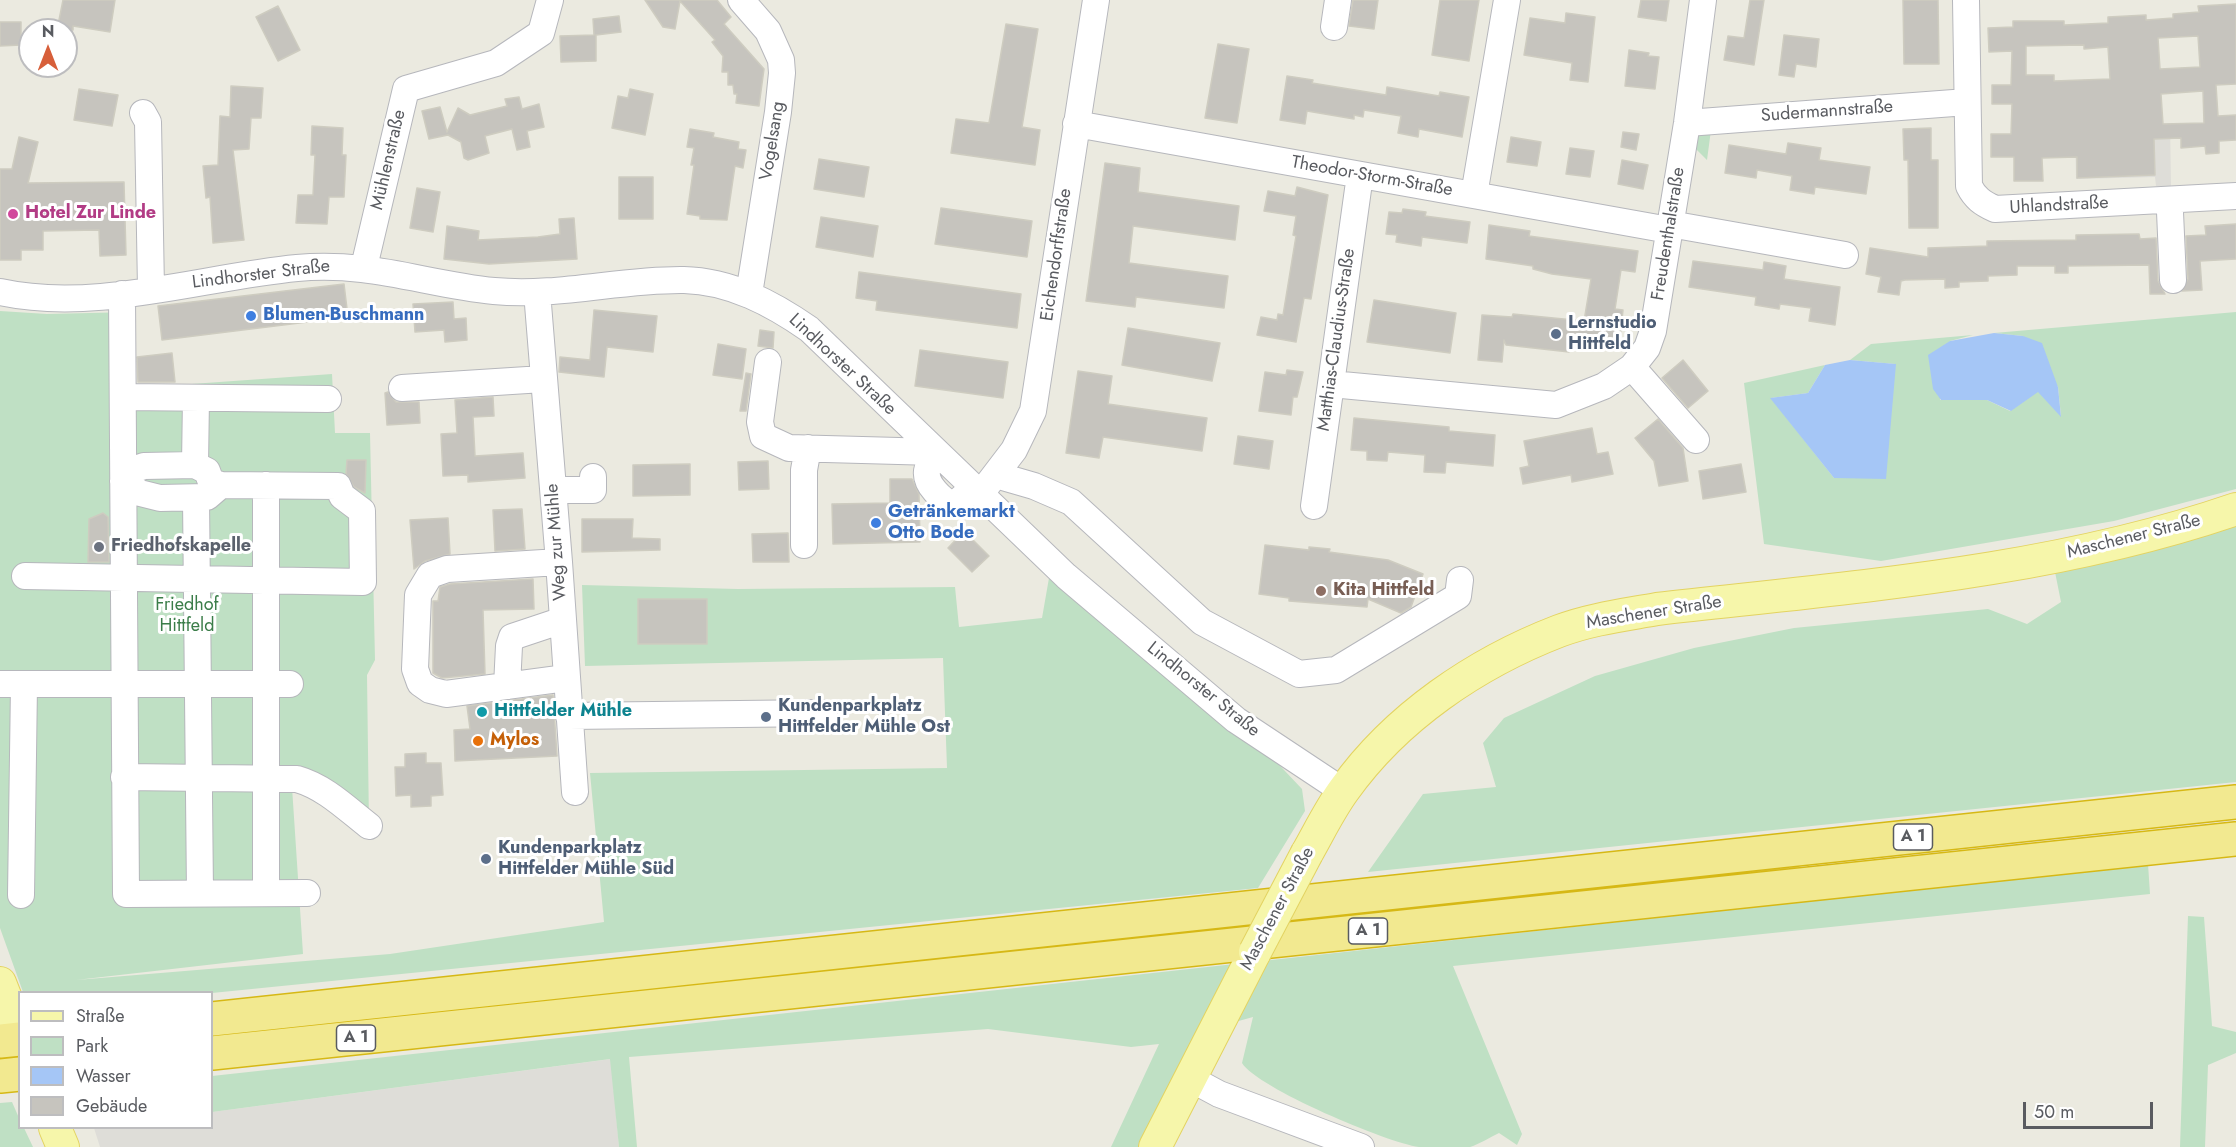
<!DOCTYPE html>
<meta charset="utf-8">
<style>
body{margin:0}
#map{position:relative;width:2236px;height:1147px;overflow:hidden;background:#ebeae0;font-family:Jost,sans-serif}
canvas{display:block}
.legend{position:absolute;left:18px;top:991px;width:195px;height:138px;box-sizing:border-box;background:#fff;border:2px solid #bdbdbf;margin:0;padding:8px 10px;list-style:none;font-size:18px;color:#595b60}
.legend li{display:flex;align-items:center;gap:12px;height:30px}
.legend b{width:30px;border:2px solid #bdbdbf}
.north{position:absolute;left:18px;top:18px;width:60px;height:60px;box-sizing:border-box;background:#fff;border:2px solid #bdbdbf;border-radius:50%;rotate:0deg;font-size:16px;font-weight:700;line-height:24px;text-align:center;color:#595b60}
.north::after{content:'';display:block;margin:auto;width:21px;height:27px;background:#d75f3a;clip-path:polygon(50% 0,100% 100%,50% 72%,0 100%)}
.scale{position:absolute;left:2023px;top:1102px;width:130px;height:27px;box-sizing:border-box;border:3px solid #595b60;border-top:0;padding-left:8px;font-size:18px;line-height:21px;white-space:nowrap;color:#595b60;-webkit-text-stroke:4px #fff;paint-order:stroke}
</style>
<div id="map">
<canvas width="2236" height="1147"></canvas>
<ul class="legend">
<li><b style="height:8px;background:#f6f6aa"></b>Straße</li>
<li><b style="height:16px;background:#bfe0c4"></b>Park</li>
<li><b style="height:16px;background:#a5c6f6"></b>Wasser</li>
<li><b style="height:16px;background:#c6c4be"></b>Gebäude</li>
</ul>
<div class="north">N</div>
<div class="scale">50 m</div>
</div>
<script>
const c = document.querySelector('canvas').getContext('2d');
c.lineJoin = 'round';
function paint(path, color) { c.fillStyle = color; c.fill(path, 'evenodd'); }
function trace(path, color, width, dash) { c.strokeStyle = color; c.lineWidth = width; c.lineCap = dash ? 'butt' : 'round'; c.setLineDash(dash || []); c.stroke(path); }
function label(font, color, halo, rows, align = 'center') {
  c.font = font + ' Jost,sans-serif'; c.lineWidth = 6; c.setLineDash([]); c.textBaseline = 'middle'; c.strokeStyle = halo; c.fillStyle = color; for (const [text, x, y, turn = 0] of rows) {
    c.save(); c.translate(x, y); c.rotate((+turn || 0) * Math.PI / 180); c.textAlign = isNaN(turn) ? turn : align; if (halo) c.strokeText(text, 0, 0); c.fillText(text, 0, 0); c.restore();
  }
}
paint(new Path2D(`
 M2170,123L2171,186H2156L2155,177L2076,179L2075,128Z
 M611,1059L619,1147H100L94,1128H212V1112Z`), '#deddd8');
paint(new Path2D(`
 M1711,130L1707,160L1694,147L1696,135Z
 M0,311L47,314L132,312L135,388L332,374L335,433H370L375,660L367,675L369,826L363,832L292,787L303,954L76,980L390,954L604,922L590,773L947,768L943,658L585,666L582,585L738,589L955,587L959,627L1042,618L1049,578L1074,594L1267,752L1302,789L1305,811L1258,888L212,993L23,992L0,928Z
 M2236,312V489L2114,521L1881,561L1764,544L1744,383L1825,365L1808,393L1771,398L1834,478L1895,364L1850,360L1871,344L1973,335L1950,341L1940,400H1987L2010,411L2038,391L2061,416L2058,387L2023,336L1994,333Z
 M2236,522V782L1368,872L1423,794L1496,787L1483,743L1504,718L1595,676L1694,648L1794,628L1988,609L2027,624L2061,602L2054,567Z
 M2148,864L2150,894L1453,966L1522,1134L1517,1145L1499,1133C1490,1137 1480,1144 1470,1147C1456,1147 1433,1147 1419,1147C1388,1143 1257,1088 1242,1063L1253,1017L1199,1032L1139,1147H1111L1159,1044L1131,1047L988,1029L629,1057L637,1147H619L610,1059L212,1112V1076Z
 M2188,916L2204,917L2212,1026L2236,1032V1053L2208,1065L2205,1147H2180Z
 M12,1102L19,1118L20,1128H24L33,1147H0V1103Z`), '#bfe0c4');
paint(new Path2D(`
 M1994,333L2023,336L2042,343L2058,387L2061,417L2038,392L2011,411L1987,400H1941L1933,389L1928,355L1950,341Z
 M1850,360L1896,364L1886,479L1834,478L1770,398L1808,393L1825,365Z`), '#a5c6f6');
const building = new Path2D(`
 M63,0H115L110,32L73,26V30H57Z
 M645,0H717L731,17L724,24L764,69L759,106L736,103L737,94H734L733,85H728V72H722L723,56L712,42L715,40L680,1L675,29L663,27Z
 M1353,0H1378L1374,29L1349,26Z
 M1440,0H1479L1469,61L1432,55Z
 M1641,0H1669L1666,21L1638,17Z
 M1750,0H1764L1754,65L1724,60L1728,36L1744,38Z
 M1903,0H1938L1939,64H1904Z
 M2236,4V84L2216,85L2218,116L2236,115V140L2219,141V153L2206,154L2205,146L2181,148V138L2154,139L2155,175L2077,178V157L2042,158L2043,181H2014V157H1991V134H2011L2012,104H1992V85H2011L2012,51L1989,52L1988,28L2013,27V21H2064V25L2108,23V17L2146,15V20L2173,18V14L2199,12L2198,6ZM2198,36L2200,67L2160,69L2158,38ZM2084,45V49L2108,47L2110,79L2054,81V75H2026V46ZM2203,91L2204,123L2163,124L2161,94Z
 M278,6L300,50L278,61L256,17Z
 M1566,13L1595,17L1588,82L1570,80L1572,63L1524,55L1530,18L1565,23Z
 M619,16L621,32L596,35V61L561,62L560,36L594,35L593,19Z
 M0,22H21V45L0,46Z
 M1006,24L1038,29L1022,127L1040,130L1035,165L951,153L956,119L989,123Z
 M1784,35L1819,39L1816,67L1796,64L1794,77L1779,75Z
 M1218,44L1249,49L1237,123L1205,118Z
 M1629,50L1649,53L1648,56L1659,57L1655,89L1625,86Z
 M1287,76L1313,80L1312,83L1386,95L1387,87L1439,96L1440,92L1469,97L1462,137L1419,129L1418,137L1398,133L1401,116L1364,110L1363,117L1354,115V119L1307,111L1305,124L1280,120Z
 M231,86L263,88L261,118H251L249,149L233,150L244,240L213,243L210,197L206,198L203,166L218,165L220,116L230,117Z
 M79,89L118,95L112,126L74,120Z
 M630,89L653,94L645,135L612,128L618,96L628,98Z
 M519,97L522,109L539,104L544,127L527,131L530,147L517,150L512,129L485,136L489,153L468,160L464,158L461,142L448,135L429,139L422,111L440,107L447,132L458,108L470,115L507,106L505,99Z
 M312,126L343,128L342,155H346L344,197H329L327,224L296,223L298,195H313L315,155H311Z
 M1931,128V160H1938V228H1909L1908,160H1904L1903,129Z
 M690,129L714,133L713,137L739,142L738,149L746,150L743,168L735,166L727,220L700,219V216L687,214L694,165H691L694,148L687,147Z
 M1623,132L1639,134L1636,150L1621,147Z
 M19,137L38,142L28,183L124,182L126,255L100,256L99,230L43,231V250H21V260H0V169H12Z
 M1511,137L1541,142L1537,166L1507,162Z
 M1788,143L1821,148L1819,160L1870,167L1866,194L1815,187L1814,194L1790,190L1792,176L1757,170L1756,178L1725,173L1729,145L1786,154Z
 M1570,148L1594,151L1590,177L1566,174Z
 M819,159L869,167L864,197L814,189Z
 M1622,160L1648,165L1643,189L1618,184Z
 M1105,163L1140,168L1138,192L1239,206L1235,240L1133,226L1129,263L1228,276L1224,308L1136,297L1135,307L1086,301Z
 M619,177H653V219H619Z
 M1297,187L1328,195L1311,299L1304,298L1296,342L1257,335L1261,317L1277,320L1278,314L1283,315L1296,236L1293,235L1296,216L1264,211L1268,191L1295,196Z
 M417,188L440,192L433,232L410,228Z
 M941,208L1032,221L1027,257L935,244Z
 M1403,209L1426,212L1425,216L1470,222L1467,243L1422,237L1421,246L1396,242L1397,235L1386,234L1389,212L1402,213Z
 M821,217L878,226L873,257L816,247Z
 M574,218L577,259L489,264L444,259L447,226L479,231L478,240L538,237L560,234L559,219Z
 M2236,224V259L2200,261L2202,290L2182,291L2188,279L2186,236L2206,235L2205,226Z
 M1489,225L1530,231L1529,236L1638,251L1635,272L1621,270L1615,309L1623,310L1620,339L1571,334L1569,352L1506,345L1504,340L1502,362L1478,360L1482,315L1512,317L1513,314L1584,321L1591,279L1552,274L1533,269V266L1486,259Z
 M2139,234L2140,239L2156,238L2158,281L2165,294H2150L2149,265L2068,266V273H2055V266H2017V275L1988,276V281L1959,282V287L1945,288V279L1905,280L1901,281L1899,295L1878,292L1881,277L1866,274L1870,248L1928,257V248L1987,246V241L2076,240V235Z
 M1693,261L1763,270L1764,262L1786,266L1784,279L1840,287L1835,325L1809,321L1811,308L1780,304L1779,309L1755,305L1756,297L1689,287Z
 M859,272L1021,294L1017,328L876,310L877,301L856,298Z
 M344,284L348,317L162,340L158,306Z
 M1374,300L1456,313L1450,353L1367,342Z
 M453,302L454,319L466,318L467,340L445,342L444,330L415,332L413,304Z
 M594,310L657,316L653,352L607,347L604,377L559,372L560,357L590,360Z
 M1128,328L1220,343L1212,381L1122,365Z
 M760,330L774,332L773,348L758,346Z
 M718,344L746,349L742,379L713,375Z
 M920,350L1008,362L1003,398L915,386Z
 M172,353L175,382H138L137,357Z
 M1683,360L1708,391L1688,408L1662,378Z
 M1287,370L1303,372L1297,397H1293L1291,415L1259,411L1265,372L1286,375Z
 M1078,371L1112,376L1108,404L1207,418L1202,451L1103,437L1099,458L1066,453Z
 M746,373L751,374L746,411H740Z
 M388,392L396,402H419L420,423L387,425L385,393Z
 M493,397L494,416L473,417L475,456L523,453L525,478L468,482V475L443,476L441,434L457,433L455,400Z
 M1354,418L1449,427V431L1495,435L1493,466L1446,462L1445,473L1424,472L1425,455L1388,452L1387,461L1367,460V451L1351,450Z
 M1658,419L1683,448L1688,481L1659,486L1654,461L1635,438Z
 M1592,428L1597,454L1608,452L1613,474L1572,482L1571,475L1523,484L1520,468L1529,466L1524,441Z
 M1238,436L1273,441L1269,469L1234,464Z
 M347,460H366L365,493L354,487L346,474Z
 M768,461L769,489L739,490L738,462Z
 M690,464V495L633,496V465Z
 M1741,464L1746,492L1703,499L1699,471Z
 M890,479H912L919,494L920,542L833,544L832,504L890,503Z
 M522,509L525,549L495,551L493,510Z
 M103,513L108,517L109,562H88L89,519Z
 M448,518L450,554L425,561L414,569L410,520Z
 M582,519H633L632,538L660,539V550L582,552Z
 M964,531L989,556L972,572L948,548Z
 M788,533L789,562H753L752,534Z
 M1265,545L1309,550V547L1330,549L1329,552L1388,560L1423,574L1411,607L1401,613L1368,599L1367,607L1289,601V598L1259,594Z
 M533,579L534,609L483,610L485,674L442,678L433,673V601H438L440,587L450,584Z
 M638,599H707V644H638Z
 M553,695L557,756L455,761L454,730L470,729L467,706Z
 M426,753V763H441L443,795L431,796V806L411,807V795L396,796L395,767H405V754Z`);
paint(building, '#c6c4be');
trace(building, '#ceccc0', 1.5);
const minor = new Path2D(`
 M741,0L768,31L781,60L782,73L778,112L749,294
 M1966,0L1969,186C1975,198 1982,203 1995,209L2236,196
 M1334,27L1338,0
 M143,113L148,122L151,289
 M1687,123L1967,102
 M1076,124L1669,230
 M1474,195L1507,0
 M2167,200L2170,212L2173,280
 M1670,224L1845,255
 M364,267L406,89L496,63L541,33L550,0
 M0,292C95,313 202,277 297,268C369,261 425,284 494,291C558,297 621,279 684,280C731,281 773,304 809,329L1066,576L1236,720L1343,791
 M537,292L559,562L575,792
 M122,294L126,894L307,893
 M768,362L760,422L763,436L789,448L935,452C932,458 928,465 927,471C925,484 942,501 954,505L972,489
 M1632,367L1696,440
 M1331,384L1556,405L1604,386L1632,367L1647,348L1653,331L1687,123L1703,0
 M402,388L543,379
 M124,397L328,399
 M196,398L195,465L207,471L211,482L221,485
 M124,473L144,466L195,465
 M996,475L1034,486L1071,502L1202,622L1299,674L1336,670L1458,596L1460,580
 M266,485V892
 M985,488L1014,450L1033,411L1096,0
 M554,490H593V477
 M196,498L200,893
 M1314,506L1360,175
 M804,545V470L808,448
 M559,562L447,569L430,575L418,595L415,669L420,683L430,690L446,694L566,678
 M25,576L363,582L362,511L342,496L338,486L221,485L207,497L160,498L140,493L123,481
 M0,684H290
 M507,686L509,646L512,637L563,620
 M569,716L824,713
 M124,777L297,779C325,787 346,808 369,826
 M21,895L24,685
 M1191,1079L1219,1094L1361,1147`);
const major = new Path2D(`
 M1307,853C1319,832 1330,809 1344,790C1396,717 1476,663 1559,631C1591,619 1624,615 1657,609C1851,587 2050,573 2236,509
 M0,983L20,1034
 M55,1128L63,1147
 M1155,1147L1255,952`);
const highway = new Path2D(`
 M212,1019L2236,802
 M0,1041L20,1039
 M212,1053L2236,839
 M0,1076L20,1074`);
trace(minor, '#b6b7bc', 28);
trace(major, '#e3d361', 34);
trace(highway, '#d6b815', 36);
trace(minor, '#fff', 26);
trace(major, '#f6f6aa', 32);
trace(highway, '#f2e990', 33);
const majorBridge = new Path2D(`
 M1255,952L1307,853`);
trace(majorBridge, '#e3d361', 34, []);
trace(majorBridge, '#f6f6aa', 32);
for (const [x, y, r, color] of [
 [13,214,6,"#d1479c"],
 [251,316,6,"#3f7fe0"],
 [1556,334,6,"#5c6f8a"],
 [876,523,6,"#3f7fe0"],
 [99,547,6,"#6b7280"],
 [1321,591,6,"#8d6e63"],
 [482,712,6,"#0f9aa8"],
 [766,717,6,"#5c6f8a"],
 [478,741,6,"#e8710a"],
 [486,859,6,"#5c6f8a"]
]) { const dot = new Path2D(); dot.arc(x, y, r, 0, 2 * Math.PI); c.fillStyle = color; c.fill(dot); trace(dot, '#fff', 2); }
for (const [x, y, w] of [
 [1913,837,39],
 [1368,931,39],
 [356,1038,39]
]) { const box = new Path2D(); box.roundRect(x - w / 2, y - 13, w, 26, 4.5); c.fillStyle = '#fff'; c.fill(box); trace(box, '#595b60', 1.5); }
label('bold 16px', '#595b60', null, [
 ["A 1",1913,837],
 ["A 1",1368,931],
 ["A 1",356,1038]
]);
label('18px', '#595b60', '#fff', [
 ["Sudermannstraße",1827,112,-4],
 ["Vogelsang",773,141,-81],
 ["Mühlenstraße",389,160,-77],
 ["Theodor-Storm-Straße",1372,177,10],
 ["Uhlandstraße",2059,206,-3],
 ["Freudenthalstraße",1669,234,-81],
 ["Eichendorffstraße",1057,255,-82],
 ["Lindhorster Straße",261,275,-7],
 ["Matthias-Claudius-Straße",1337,340,-82],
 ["Lindhorster Straße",842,365,43],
 ["Maschener Straße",2134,537,-14],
 ["Weg zur Mühle",557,542,-94],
 ["Maschener Straße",1654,613,-9],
 ["Lindhorster Straße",1203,690,39],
 ["Maschener Straße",1278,909,-62]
]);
label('bold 18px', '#b23c85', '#fff', [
 ["Hotel Zur Linde",25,214]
], 'left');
label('bold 18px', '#366cbe', '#fff', [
 ["Blumen-Buschmann",263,316],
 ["Getränkemarkt",888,513],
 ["Otto Bode",888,534]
], 'left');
label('bold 18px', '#4e5e75', '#fff', [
 ["Lernstudio",1568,324],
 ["Hittfeld",1568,345],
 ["Kundenparkplatz",778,707],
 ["Hittfelder Mühle Ost",778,728],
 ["Kundenparkplatz",498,849],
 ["Hittfelder Mühle Süd",498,870]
], 'left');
label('bold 18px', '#5b616d', '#fff', [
 ["Friedhofskapelle",111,547]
], 'left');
label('bold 18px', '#785e54', '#fff', [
 ["Kita Hittfeld",1333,591]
], 'left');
label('18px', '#3b7d49', '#fff', [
 ["Friedhof",187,606],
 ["Hittfeld",187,627]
]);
label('bold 18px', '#0d838f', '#fff', [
 ["Hittfelder Mühle",494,712]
], 'left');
label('bold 18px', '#c56008', '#fff', [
 ["Mylos",490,741]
], 'left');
</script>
